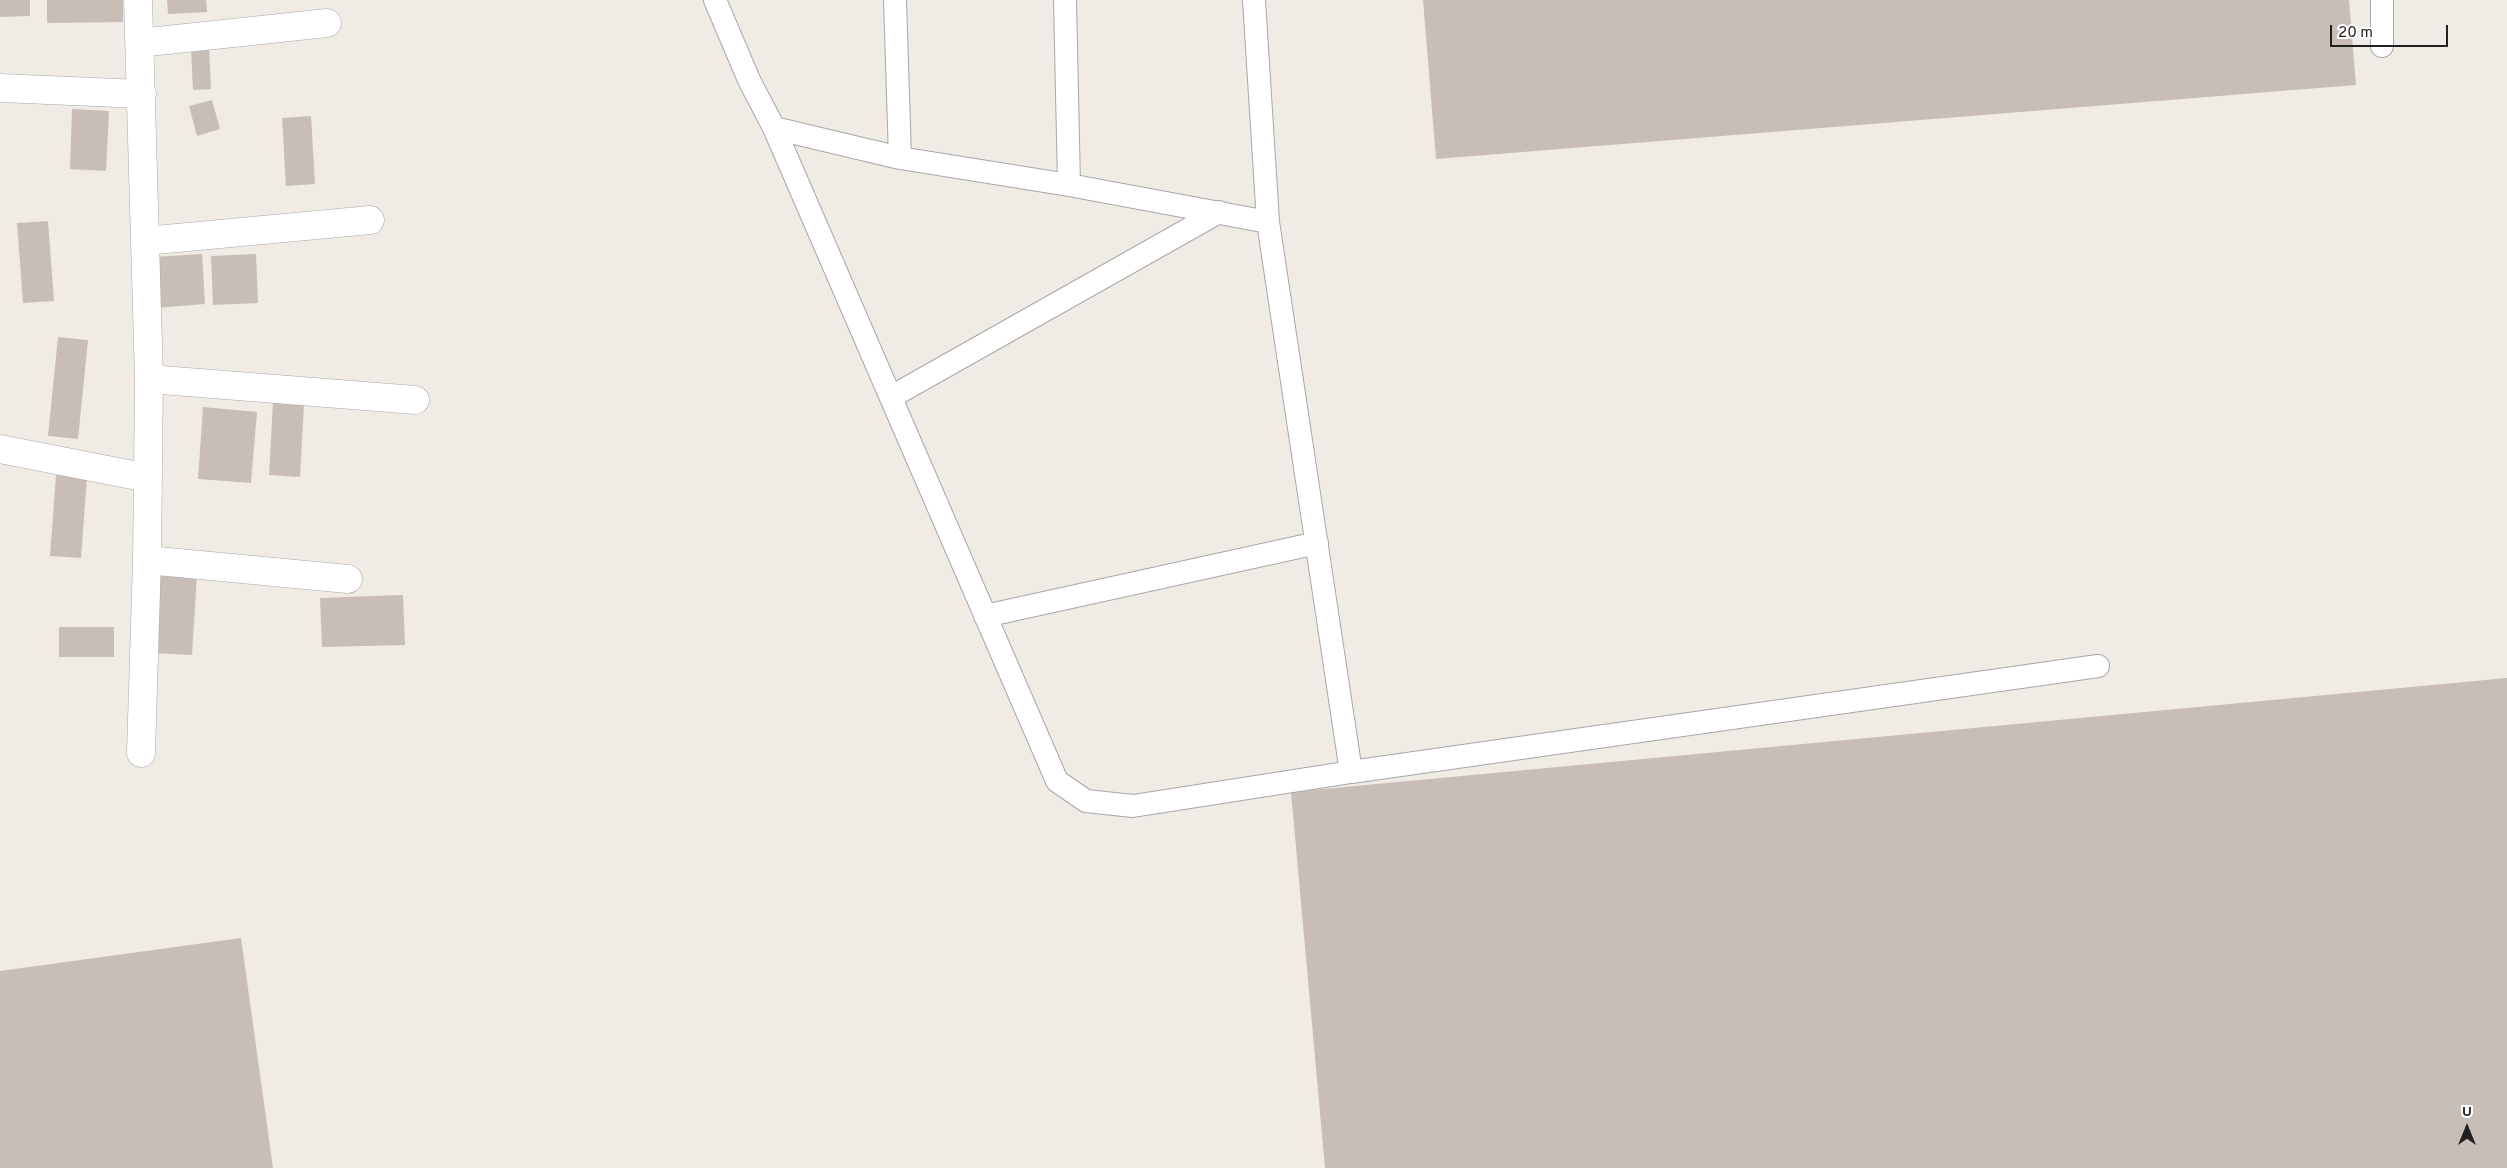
<!DOCTYPE html>
<style>
body{margin:0}
#map{position:relative;width:2507px;height:1168px;overflow:hidden;background:#f1ebe5;font-family:Overpass,sans-serif}
canvas{display:block}
.north{position:absolute;left:2442px;top:1103px;width:50px;height:50px;-webkit-text-stroke:4px #fff;paint-order:stroke;rotate:0deg;font-size:14px;font-weight:700;line-height:20px;text-align:center;color:#202020}
.north::after{content:'';display:block;margin:auto;width:18px;height:22px;background:#202020;clip-path:polygon(50% 0,100% 100%,50% 72%,0 100%)}
.scale{position:absolute;left:2330px;top:25px;width:118px;height:22px;box-sizing:border-box;border:2px solid #202020;border-top:0;padding-left:6px;font-size:15px;line-height:18px;white-space:nowrap;color:#202020;-webkit-text-stroke:4px #fff;paint-order:stroke}
</style>
<div id="map">
<canvas width="2507" height="1168"></canvas>
<div class="north">U</div>
<div class="scale">20 m</div>
</div>
<script>
const c = document.querySelector('canvas').getContext('2d');
c.lineJoin = 'round';
function paint(path, color) { c.fillStyle = color; c.fill(path, 'evenodd'); }
function trace(path, color, width, dash) { c.strokeStyle = color; c.lineWidth = width; c.lineCap = dash ? 'butt' : 'round'; c.setLineDash(dash || []); c.stroke(path); }
paint(new Path2D(`
 M0,0H30V16L0,17Z
 M47,0H123V22L47,23Z
 M167,0H206L207,12L168,14Z
 M1423,0H2349L2356,85L1436,159Z
 M209,48L211,89L193,90L191,49Z
 M212,100L220,129L197,136L189,106Z
 M72,109L109,111L106,171L70,169Z
 M311,116L315,184L286,186L282,118Z
 M48,221L54,301L23,303L17,223Z
 M202,254L205,304L155,308L152,257Z
 M256,254L258,303L213,305L211,256Z
 M58,337L88,340L78,439L48,436Z
 M273,402L304,404L300,477L269,475Z
 M203,407L257,412L251,483L198,479Z
 M56,475L87,477L81,558L50,556Z
 M158,573L197,575L192,655L152,653Z
 M403,595L405,645L322,647L320,598Z
 M59,627H114V657H59Z
 M2507,678V1168H1325L1291,792Z
 M241,938L273,1168H0V971Z`), '#c9bdb8');
const service = new Path2D(`
 M715,0L749,80L774,128L1057,781L1086,801L1133,806L1351,772L1268,222L1069,185L900,158L774,128
 M895,0L900,158
 M1065,0L1069,185
 M1254,0L1268,222
 M2382,0V46
 M891,397L1219,212
 M985,616L1317,543
 M1351,772L2098,666`);
const minor = new Path2D(`
 M138,0L149,379L147,560L141,753
 M139,43L327,23
 M0,88L142,94
 M145,241L370,220
 M149,379L415,400
 M0,449L148,478
 M147,560L348,579`);
trace(service, '#a7a7a7', 24);
trace(minor, '#a7a7a7', 29);
trace(service, '#fff', 22);
trace(minor, '#fff', 28);
</script>
